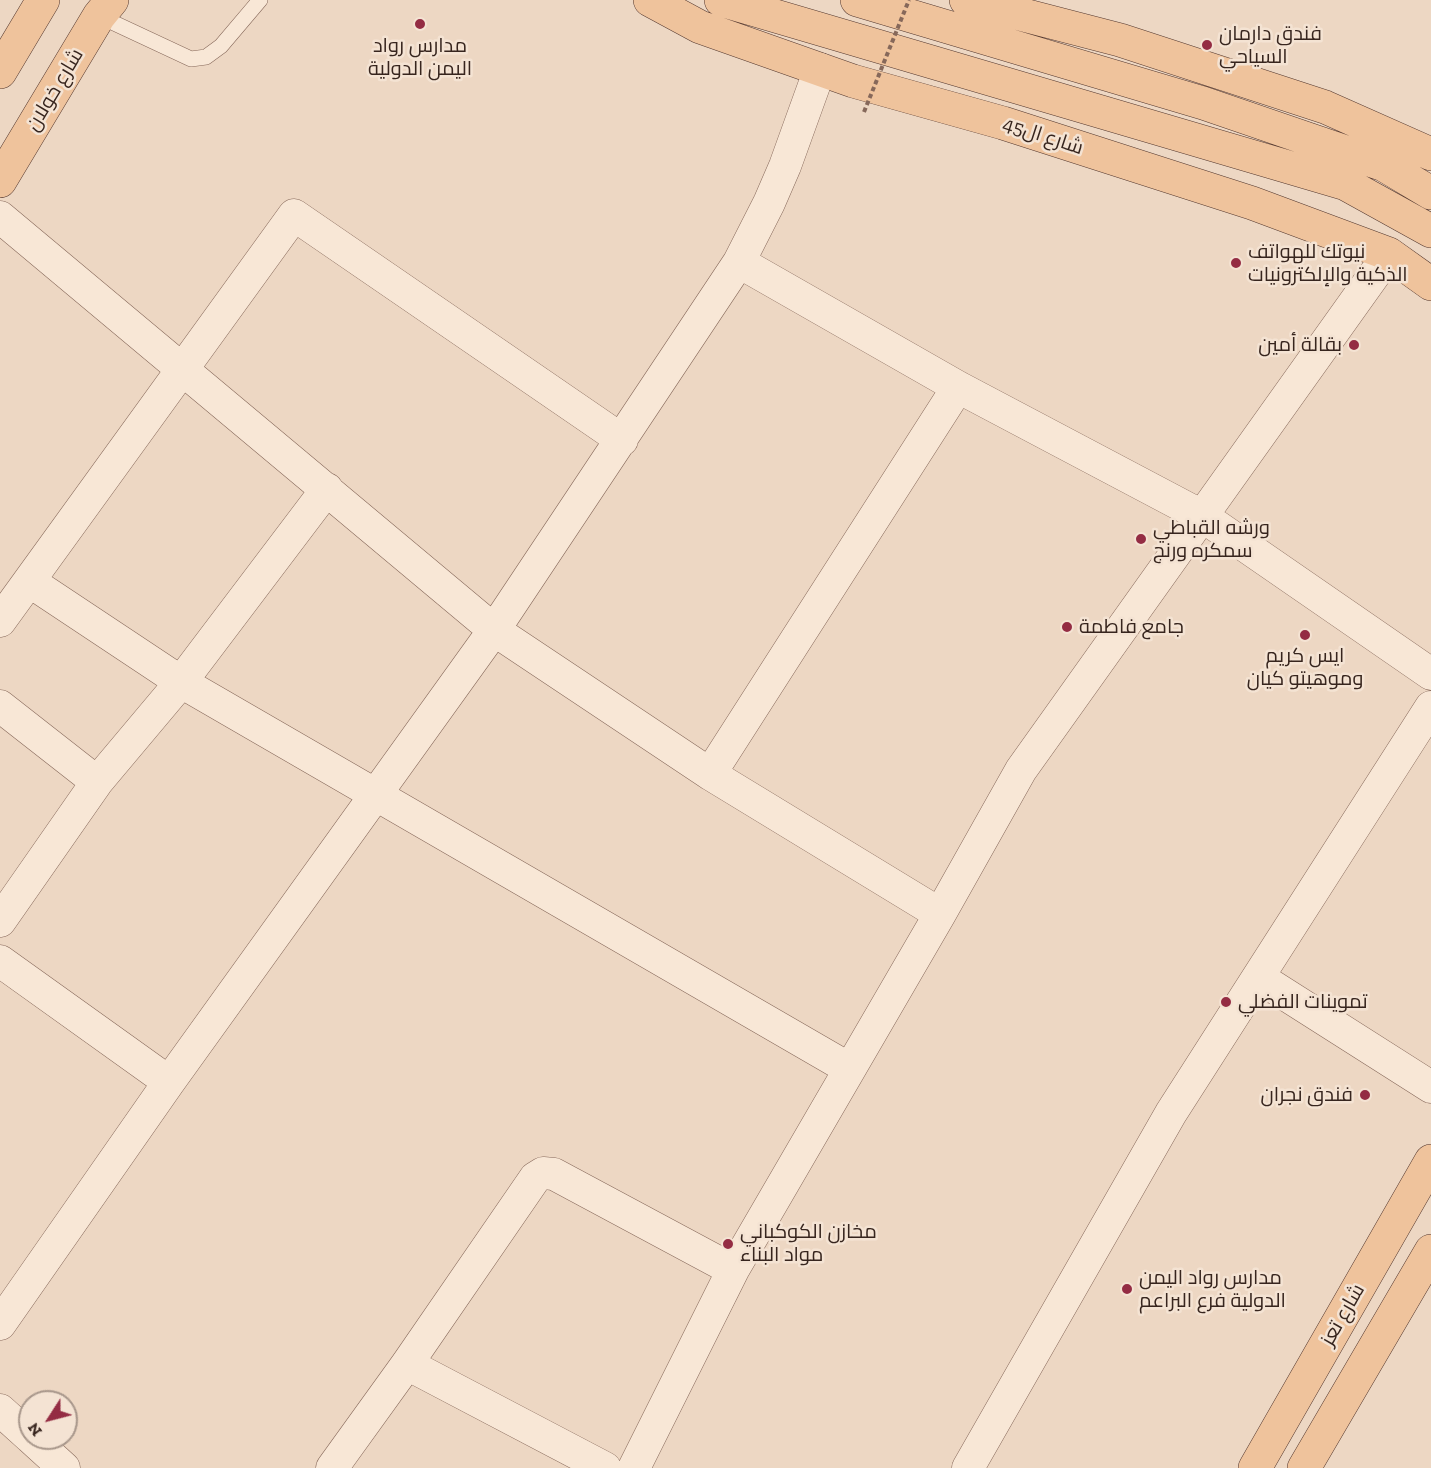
<!DOCTYPE html>
<meta charset="utf-8">
<style>
body{margin:0}
#map{position:relative;width:1431px;height:1468px;overflow:hidden;background:#edd7c3;font-family:"Zilla Slab",serif}
canvas{display:block}
.north{position:absolute;left:18px;top:1390px;width:60px;height:60px;box-sizing:border-box;background:#f4e3d3;border:2px solid #a8978b;border-radius:50%;rotate:234deg;font-size:16px;font-weight:700;line-height:24px;text-align:center;color:#37251e}
.north::after{content:'';display:block;margin:auto;width:21px;height:27px;background:#942c43;clip-path:polygon(50% 0,100% 100%,50% 72%,0 100%)}
</style>
<div id="map">
<canvas width="1431" height="1468"></canvas>
<div class="north">N</div>
</div>
<script>
const c = document.querySelector('canvas').getContext('2d');
c.lineJoin = 'round';
function trace(path, color, width, dash) { c.strokeStyle = color; c.lineWidth = width; c.lineCap = dash ? 'butt' : 'round'; c.setLineDash(dash || []); c.stroke(path); }
function label(font, color, halo, rows, align = 'center') {
  c.font = font + ' "Zilla Slab",Cairo,serif'; c.lineWidth = 5; c.setLineDash([]); c.textBaseline = 'middle'; c.strokeStyle = halo; c.fillStyle = color; for (const [text, x, y, turn = 0] of rows) {
    c.save(); c.translate(x, y); c.rotate((+turn || 0) * Math.PI / 180); c.textAlign = isNaN(turn) ? turn : align; if (halo) c.strokeText(text, 0, 0); c.fillText(text, 0, 0); c.restore();
  }
}
const service = new Path2D(`
 M99,16L191,59L206,57L221,46L260,0`);
const minor = new Path2D(`
 M0,217L494,630L710,774L940,914
 M739,262L958,387L1202,516L1431,674
 M29,581L181,682L848,1068
 M0,621L294,215L622,440
 M0,706L97,782
 M710,774L958,387
 M0,921L97,782L181,682L327,489
 M0,961L169,1082
 M1258,977L1431,1087
 M0,1324L169,1082L494,630L739,262L769,203L785,166L820,69
 M407,1364L605,1468
 M0,1410L30,1437
 M31,1438L64,1468
 M332,1468L407,1364L535,1178L543,1173L554,1174L733,1270
 M634,1468L733,1270L940,914L1021,770L1389,254
 M968,1468L1171,1113L1431,707`);
const primary = new Path2D(`
 M650,0L700,27L853,81L1003,123L1252,203L1389,254L1431,284
 M721,0L1346,184L1431,231
 M857,0L1203,103L1384,165L1431,193
 M966,0L1120,40L1325,107L1431,154
 M0,72L43,0
 M0,181L99,16L112,0
 M1255,1468L1431,1161
 M1304,1468L1431,1251`);
trace(service, '#86685a', 16);
trace(minor, '#86685a', 33);
trace(primary, '#54382f', 34);
trace(service, '#f8e7d6', 15);
trace(minor, '#f8e7d6', 32);
trace(primary, '#efc39c', 33);
trace(new Path2D(`
 M864,112L909,0`), '#86685a', 4, [4.5, 3]);
for (const [x, y, r, color] of [
 [420,24,6,"#942c43"],
 [1207,45,6,"#942c43"],
 [1236,263,6,"#942c43"],
 [1354,345,6,"#942c43"],
 [1141,539,6,"#942c43"],
 [1067,627,6,"#942c43"],
 [1305,635,6,"#942c43"],
 [1226,1002,6,"#942c43"],
 [1365,1095,6,"#942c43"],
 [728,1244,6,"#942c43"],
 [1127,1289,6,"#942c43"]
]) { const dot = new Path2D(); dot.arc(x, y, r, 0, 2 * Math.PI); c.fillStyle = color; c.fill(dot); trace(dot, '#f4e3d3', 2); }
label('20px', '#37251e', '#f4e3d3', [
 ["فندق دارمان",1219,34],
 ["السياحي",1219,57],
 ["مدارس رواد",420,46,"center"],
 ["اليمن الدولية",420,69,"center"],
 ["نيوتك للهواتف",1248,252],
 ["الذكية والإلكترونيات",1248,275],
 ["بقالة أمين",1342,345,"right"],
 ["ورشه القباطي",1153,528],
 ["سمكره ورنج",1153,551],
 ["جامع فاطمة",1079,627],
 ["ايس كريم",1305,656,"center"],
 ["وموهيتو كيان",1305,679,"center"],
 ["تموينات الفضلي",1238,1002],
 ["فندق نجران",1353,1095,"right"],
 ["مخازن الكوكباني",740,1232],
 ["مواد البناء",740,1255],
 ["مدارس رواد اليمن",1139,1278],
 ["الدولية فرع البراعم",1139,1301]
], 'left');
label('20px', '#37251e', '#f4e3d3', [
 ["شارع خولان",55,90,-59],
 ["شارع ال45",1043,136,18],
 ["شارع تعز",1343,1315,-60]
]);
</script>
